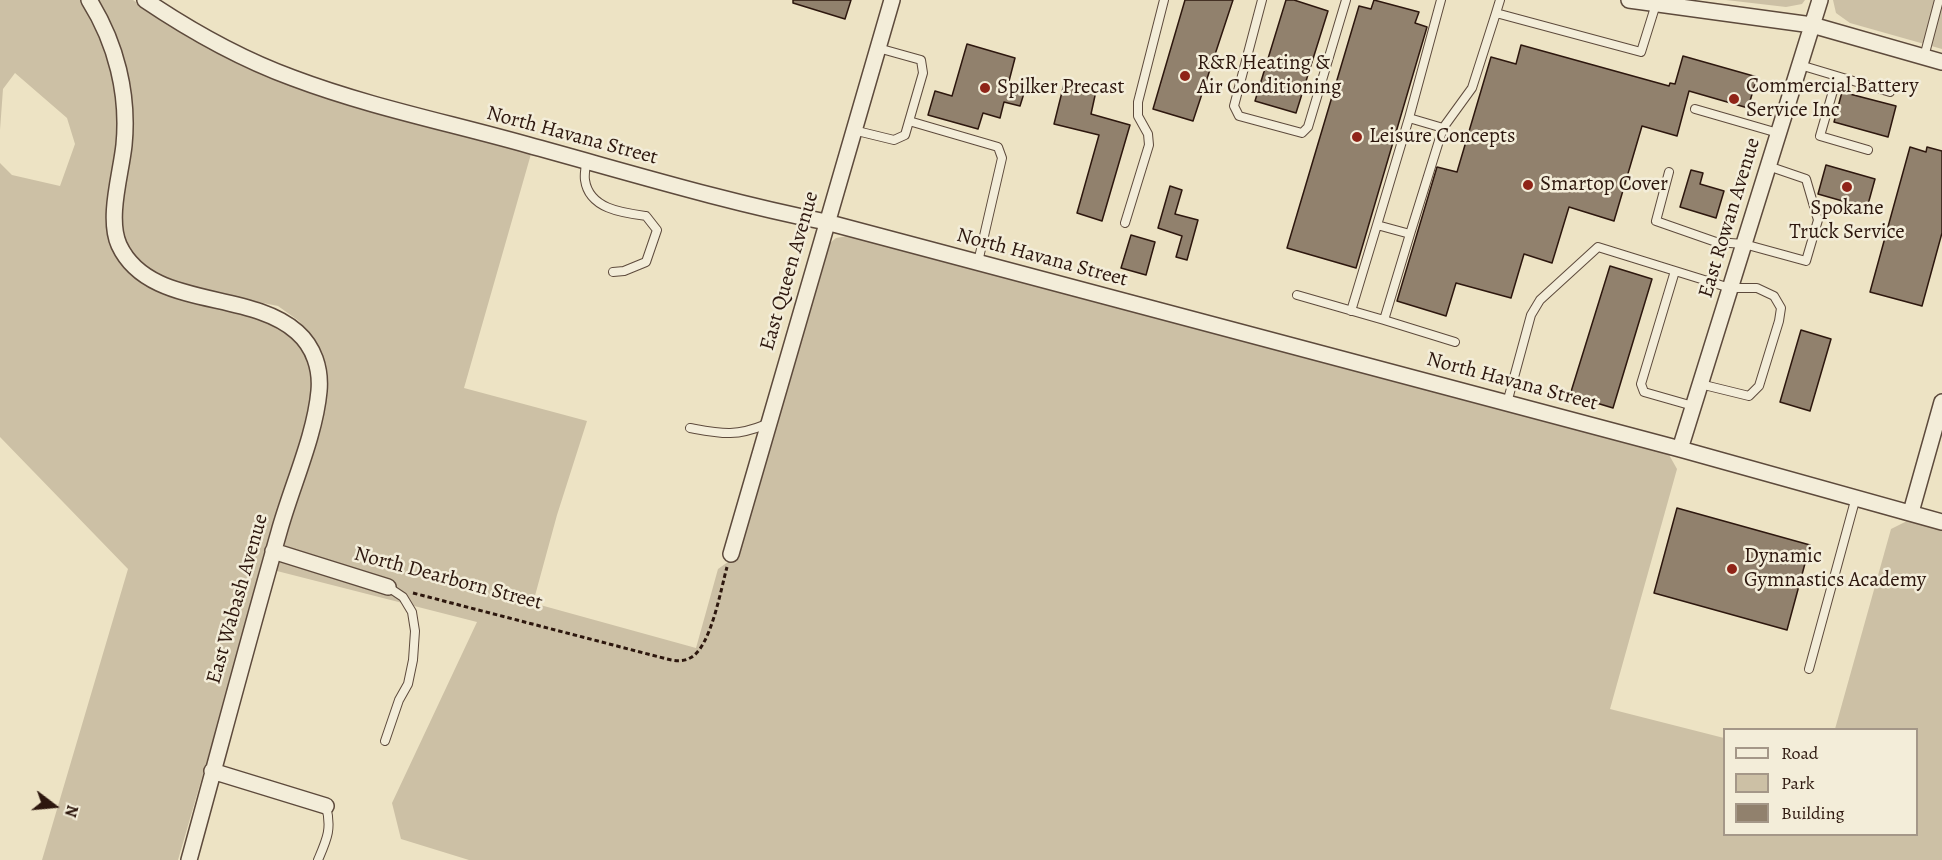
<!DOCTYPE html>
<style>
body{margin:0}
#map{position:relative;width:1942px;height:860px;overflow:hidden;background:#ede3c4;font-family:Alegreya,serif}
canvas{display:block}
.legend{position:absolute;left:1723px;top:728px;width:195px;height:108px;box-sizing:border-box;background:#f3edd9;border:2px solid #a49788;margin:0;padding:8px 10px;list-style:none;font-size:18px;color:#2d170e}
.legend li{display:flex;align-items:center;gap:12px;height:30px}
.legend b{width:30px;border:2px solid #a49788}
.north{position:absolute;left:24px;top:776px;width:60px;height:60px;-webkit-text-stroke:4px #f3edd9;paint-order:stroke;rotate:106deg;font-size:16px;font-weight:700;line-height:24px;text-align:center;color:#2d170e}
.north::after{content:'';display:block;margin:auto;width:21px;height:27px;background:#2d170e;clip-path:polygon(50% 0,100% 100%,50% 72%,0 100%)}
</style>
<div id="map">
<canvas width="1942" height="860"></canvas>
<ul class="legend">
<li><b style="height:8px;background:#f3edd9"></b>Road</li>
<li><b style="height:16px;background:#ccc0a5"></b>Park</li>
<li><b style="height:16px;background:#91816d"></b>Building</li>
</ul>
<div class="north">N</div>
</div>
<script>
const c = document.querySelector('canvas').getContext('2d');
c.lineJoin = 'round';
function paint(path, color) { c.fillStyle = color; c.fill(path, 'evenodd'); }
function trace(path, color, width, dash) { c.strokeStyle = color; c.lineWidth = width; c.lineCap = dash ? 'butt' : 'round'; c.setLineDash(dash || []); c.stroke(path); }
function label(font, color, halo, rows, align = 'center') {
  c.font = font + ' Alegreya,serif'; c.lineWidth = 5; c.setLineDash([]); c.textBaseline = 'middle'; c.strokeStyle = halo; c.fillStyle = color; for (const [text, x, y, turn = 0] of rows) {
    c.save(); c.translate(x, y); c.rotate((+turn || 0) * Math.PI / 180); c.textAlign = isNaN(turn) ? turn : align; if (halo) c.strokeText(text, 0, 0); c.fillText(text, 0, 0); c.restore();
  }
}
paint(new Path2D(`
 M0,0H83L111,57L120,105L119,142L108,212L109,242L125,266L164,294L252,315L275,326L296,342L310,363L314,392L178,860H42L128,569L0,437V163L12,175L60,186L75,144L67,118L15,73L3,89L0,130Z
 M97,0H133L192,40L293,85L531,154L464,388L587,421L557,515L533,603L696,648L718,569L735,557L830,243L836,238L853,235L1668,453L1677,469L1610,709L1724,738V834H1916V730L1835,729L1891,529L1907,521L1942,530V860H469L401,839L392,803L477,622L273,570L326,380L319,348L299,321L278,306L188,288L158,275L135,257L124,238L120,214L133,106L124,62Z
 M1726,0H1805L1802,4L1786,7Z
 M1833,0H1942V49L1850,23L1836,13Z`), '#ccc0a5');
const building = new Path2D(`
 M793,0H851L845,19L793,3Z
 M1185,0H1233L1193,121L1153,109Z
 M1286,0H1294L1328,11L1296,113L1255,101Z
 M1374,0L1419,12L1415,23L1427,27L1356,268L1287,248L1359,6L1371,9Z
 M967,44L1015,58L1008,85L1025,90L1020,106L1004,102L1000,118L983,113L978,129L928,115L935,91L952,96Z
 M1521,45L1669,86L1670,83L1675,84L1683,56L1757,77L1748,108L1689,91L1677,136L1642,126L1614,221L1569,207L1552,263L1524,254L1511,298L1456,283L1446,316L1397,301L1437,167L1457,172L1491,57L1516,64Z
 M1064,84L1096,91L1091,114L1130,125L1102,221L1077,213L1099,135L1054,124Z
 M1842,92L1896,106L1888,137L1834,122Z
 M1910,147L1926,152L1927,147L1942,151V233L1922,306L1870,292Z
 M1826,165L1875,179L1867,208L1818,194Z
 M1691,170L1703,173L1700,184L1724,191L1716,218L1680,207Z
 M1170,186L1182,190L1175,214L1198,220L1187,260L1176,257L1182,236L1158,228Z
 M1131,235L1155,242L1146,275L1121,268Z
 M1610,266L1652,279L1613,408L1570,395Z
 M1801,330L1831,339L1810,411L1780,402Z
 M1677,508L1810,545L1787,630L1654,593Z`);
paint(building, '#91816d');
trace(building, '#2d170e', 1.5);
const service = new Path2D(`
 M1262,0L1234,106L1239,116L1302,133L1308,127L1346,0
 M1500,0L1496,13L1641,52L1656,4
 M1924,57L1939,0
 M1800,65L1890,92
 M1837,77L1820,136L1868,150
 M1695,109L1778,133
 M1409,118L1441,0
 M909,121L998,147L1002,158L978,262
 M853,130L894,140L905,135L923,73L921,60L878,48
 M586,161C586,167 584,174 585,180C589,209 623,213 646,216L657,230L646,262L624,271L613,272
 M1669,172L1656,221L1716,242L1744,244L1806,261L1818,220L1806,179L1768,166
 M1125,223L1149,145L1148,134L1138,116V102L1164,0
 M1410,234L1443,128
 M1675,271L1641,384L1644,392L1693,406
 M1297,295L1384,320
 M1351,311L1377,225
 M1455,342L1384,320L1410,234L1377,225L1409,118L1443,128L1472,88L1496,13
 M1507,403L1531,315L1540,300L1598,247L1730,288H1757L1774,296L1781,308L1779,321L1759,386L1749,396L1700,384
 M690,428C723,434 735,437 767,424
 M1809,669L1856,497
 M385,741L399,700L408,684L413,660L415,631L412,612L403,597L388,587
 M318,860C327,839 332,829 326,806`);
const minor = new Path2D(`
 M89,0C116,43 129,94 124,145C121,174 107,218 119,245C149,310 249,289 297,332C314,347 321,369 319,391C315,436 291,488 279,532C248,641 219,751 189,860
 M145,0C191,31 241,59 293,78C370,107 450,123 528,145C627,172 725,202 826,222L1680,449L1942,522
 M1629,0L1812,25L1942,62
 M1680,449L1820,0
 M1911,512L1942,402
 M273,551L388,587
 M731,554L892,0
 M212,771L326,806`);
trace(service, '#5d4a3c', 10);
trace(minor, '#5d4a3c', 18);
trace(new Path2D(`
 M413,593L667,659C675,661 683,662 690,658C711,648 721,588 727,567`), '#2d170e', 3, [4.5, 3]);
trace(service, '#f3edd9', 8);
trace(minor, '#f3edd9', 15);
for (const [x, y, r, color] of [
 [1185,76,6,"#8f2418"],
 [985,88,6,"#8f2418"],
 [1734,99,6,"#8f2418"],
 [1357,137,6,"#8f2418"],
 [1528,185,6,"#8f2418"],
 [1847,187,6,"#8f2418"],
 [1732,569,6,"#8f2418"]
]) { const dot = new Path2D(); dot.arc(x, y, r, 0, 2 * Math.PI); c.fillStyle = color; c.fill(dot); trace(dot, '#f3edd9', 2); }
label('21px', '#2d170e', '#f3edd9', [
 ["R&R Heating &",1197,64],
 ["Air Conditioning",1197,88],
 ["Commercial Battery",1746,87],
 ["Service Inc",1746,111],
 ["Spilker Precast",997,88],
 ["Leisure Concepts",1369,137],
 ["Smartop Cover",1540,185],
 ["Spokane",1847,209,"center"],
 ["Truck Service",1847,233,"center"],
 ["Dynamic",1744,557],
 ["Gymnastics Academy",1744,581]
], 'left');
label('21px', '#2d170e', '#f3edd9', [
 ["North Havana Street",572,136,15],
 ["East Rowan Avenue",1730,218,-73],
 ["North Havana Street",1042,258,15],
 ["East Queen Avenue",790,271,-74],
 ["North Havana Street",1512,382,15],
 ["North Dearborn Street",448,579,15],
 ["East Wabash Avenue",238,599,-74]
]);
</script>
